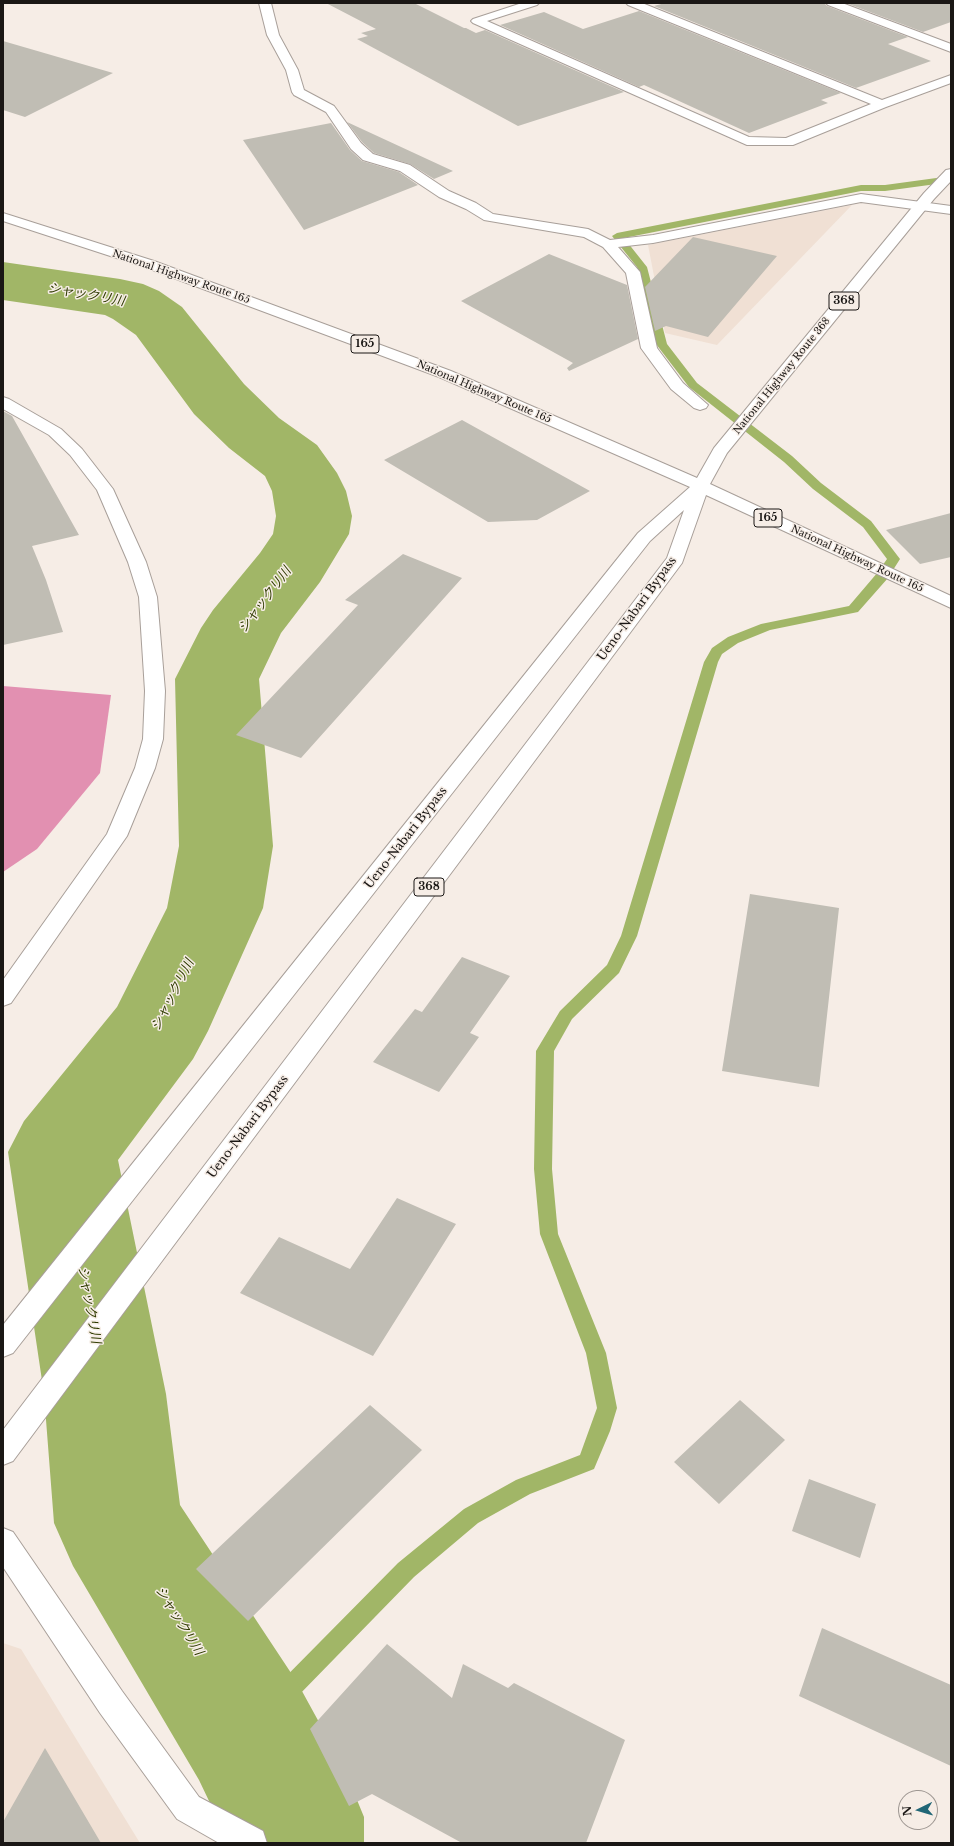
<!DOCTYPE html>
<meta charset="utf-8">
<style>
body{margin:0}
#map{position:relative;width:954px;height:1846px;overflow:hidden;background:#f6ede6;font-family:"Libre Baskerville",serif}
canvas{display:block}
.frame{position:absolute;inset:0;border:4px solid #1a1715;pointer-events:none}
.north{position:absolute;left:898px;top:1790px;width:40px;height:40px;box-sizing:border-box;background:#f6ede6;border:1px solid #9e9792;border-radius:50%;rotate:265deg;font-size:11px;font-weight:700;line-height:16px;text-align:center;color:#1a1715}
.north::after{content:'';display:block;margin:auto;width:14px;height:18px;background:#206676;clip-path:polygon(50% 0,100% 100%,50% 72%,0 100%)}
</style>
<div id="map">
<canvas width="954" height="1846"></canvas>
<div class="frame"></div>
<div class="north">N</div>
</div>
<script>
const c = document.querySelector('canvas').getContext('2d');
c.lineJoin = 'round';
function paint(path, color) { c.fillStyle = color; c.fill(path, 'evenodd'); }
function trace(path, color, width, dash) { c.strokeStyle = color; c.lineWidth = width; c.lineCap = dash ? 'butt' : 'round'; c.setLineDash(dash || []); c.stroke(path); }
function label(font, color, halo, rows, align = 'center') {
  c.font = font + ' "Libre Baskerville","Noto Sans JP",serif'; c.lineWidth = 3; c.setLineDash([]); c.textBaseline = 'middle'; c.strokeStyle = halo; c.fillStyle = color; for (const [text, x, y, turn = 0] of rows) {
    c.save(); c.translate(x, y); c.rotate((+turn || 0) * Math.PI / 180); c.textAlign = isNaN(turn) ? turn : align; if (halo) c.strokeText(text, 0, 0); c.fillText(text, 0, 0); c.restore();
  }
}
paint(new Path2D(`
 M852,205L717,345L665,333L648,245Z
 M3,1643L21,1649L140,1843H3Z`), '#f0e0d4');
paint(new Path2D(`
 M3,686L111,695L100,773L37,849L3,872Z`), '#e290b1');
paint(new Path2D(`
 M951,176V182L885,191H861L624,238L647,267L667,344L697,383L792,456L821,483L871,521L900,559L888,578L858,612L770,630L738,643L722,654L718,662L637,936L619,973L572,1019L554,1051L552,1169L558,1234L606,1353L617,1408L610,1431L594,1469L530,1494L478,1523L414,1577L256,1739L248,1742L240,1739L237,1731L240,1723L398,1563L464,1509L516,1480L580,1455L597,1408L586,1353L540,1234L534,1169L536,1051L560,1011L607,965L621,936L704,662L712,648L728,637L761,624L849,606L878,572L887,559L863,527L813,489L784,462L689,387L656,344L637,267L612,236L617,233L861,185H885Z`), '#a1b667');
paint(new Path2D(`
 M3,262L120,279L143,284L159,291L182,307L244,384L279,418L317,445L337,473L346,491L352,516L349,534L320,582L281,633L259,679L273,846L263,908L208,1031L193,1059L118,1160L166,1394L180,1505L297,1682L343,1766L364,1817V1843H220V1824L199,1780L73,1566L54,1523L44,1394L8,1152L24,1121L117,1007L167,908L179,846L175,679L201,628L213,610L260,553L273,534L276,516L272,491L265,476L229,448L194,414L136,335L113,319L105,315L3,300Z`), '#a1b667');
paint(new Path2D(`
 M326,3H414L464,28H466L476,33L485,30L624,92L518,126L357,39L368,36L361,33L376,29Z
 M665,3H824L827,6L908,37L888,44L931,61L856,88L654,6Z
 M846,3H951V22L923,32Z
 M639,11L841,93L821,100L828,103L749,133L644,85L639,87L500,25L544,12L583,29Z
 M3,41L113,73L25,117L3,110Z
 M347,122L453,171L434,179L410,164L374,153L362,142Z
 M331,123L350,150L362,161L399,172L418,185L304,230L243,140Z
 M693,237L777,256L708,337L666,326L655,331L645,287Z
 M549,254L627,285L638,339L569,371L567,368L573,363L461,301Z
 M3,411L12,416L79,535L32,546L46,580L63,632L3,645Z
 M462,420L590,491L537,520L488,522L384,460Z
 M951,513V557L920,564L886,530Z
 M403,554L462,578L301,758L236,735L358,605L345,600Z
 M750,894L839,908L819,1087L722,1071Z
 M462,957L510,976L470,1033L479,1037L439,1092L373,1062L415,1009L422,1012Z
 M397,1198L456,1224L373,1356L240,1293L279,1237L350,1269Z
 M740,1400L785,1440L719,1504L674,1462Z
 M370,1405L422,1450L248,1621L196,1569Z
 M809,1479L876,1504L860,1558L792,1531Z
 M822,1628L951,1685V1766L799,1696Z
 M387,1644L452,1698L463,1664L508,1688L514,1683L625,1740L586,1843H462L372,1794L349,1806L310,1729Z
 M45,1748L101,1843H3V1822Z`), '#c0bdb4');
const minor = new Path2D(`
 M259,3H271L279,35L298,70L304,90L334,106L361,143L373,154L410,165L449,191L476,203L493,214L588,229L610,240L653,235L861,194L951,206V214L861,202L653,243L618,247L640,272L657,348L683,383L708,405L706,408L700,410L694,408L671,389L641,348L626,273L603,247L584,237L484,220L466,209L439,197L400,171L363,160L351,149L326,112L294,95L292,92L286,70L267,35Z
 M522,3H539L537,5L487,21L749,137L786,138L871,104L628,5L626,3H642L882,100L951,75V83L886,107L793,145H747L473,23L471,21L473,19Z
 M826,3H842L951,44V52L828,5Z
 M3,397L9,399L61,429L82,449L113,489L146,562L157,597L165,691L163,739L155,768L127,836L11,1003L3,1006V980L107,834L135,768L143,739L145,691L139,597L128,562L97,490L70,455L49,435L3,409Z
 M3,1528L13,1532L122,1691L199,1797L263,1831L267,1843H219L177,1819L100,1713L3,1567Z`);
const highway = new Path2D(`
 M951,169V181L934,199L727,453L710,484L951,596V608L706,495L682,563L13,1461L3,1465V1430L667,558L684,510L650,541L13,1353L3,1357V1325L638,533L690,487L439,377L144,267L3,221V213L154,261L451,371L697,478L714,448L924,193L946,170Z`);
trace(minor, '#a89f99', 2);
trace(highway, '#a89f99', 2);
paint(minor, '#fff');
paint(highway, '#fff');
label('10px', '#1a1715', '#f6ede6', [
 ["National Highway Route 165",181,277,19],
 ["National Highway Route 368",782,376,-51],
 ["National Highway Route 165",484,392,23],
 ["National Highway Route 165",857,559,25]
]);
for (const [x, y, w] of [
 [844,301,30],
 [365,344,28],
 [768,518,28],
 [429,887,30]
]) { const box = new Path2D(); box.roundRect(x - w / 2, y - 9, w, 18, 3); c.fillStyle = '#f6ede6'; c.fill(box); trace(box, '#1a1715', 1); }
label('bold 11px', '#1a1715', null, [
 ["368",844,301],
 ["165",365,344],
 ["165",768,518],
 ["368",429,887]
]);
label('12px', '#1a1715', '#f6ede6', [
 ["Ueno-Nabari Bypass",637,609,-54],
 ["Ueno-Nabari Bypass",406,838,-52],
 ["Ueno-Nabari Bypass",248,1127,-53]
]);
label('italic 13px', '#2f3b00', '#f6ede6', [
 ["シャックリ川",86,295,10],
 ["シャックリ川",265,600,-53],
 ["シャックリ川",173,995,-63],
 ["シャックリ川",89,1305,80],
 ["シャックリ川",179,1621,58]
]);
</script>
